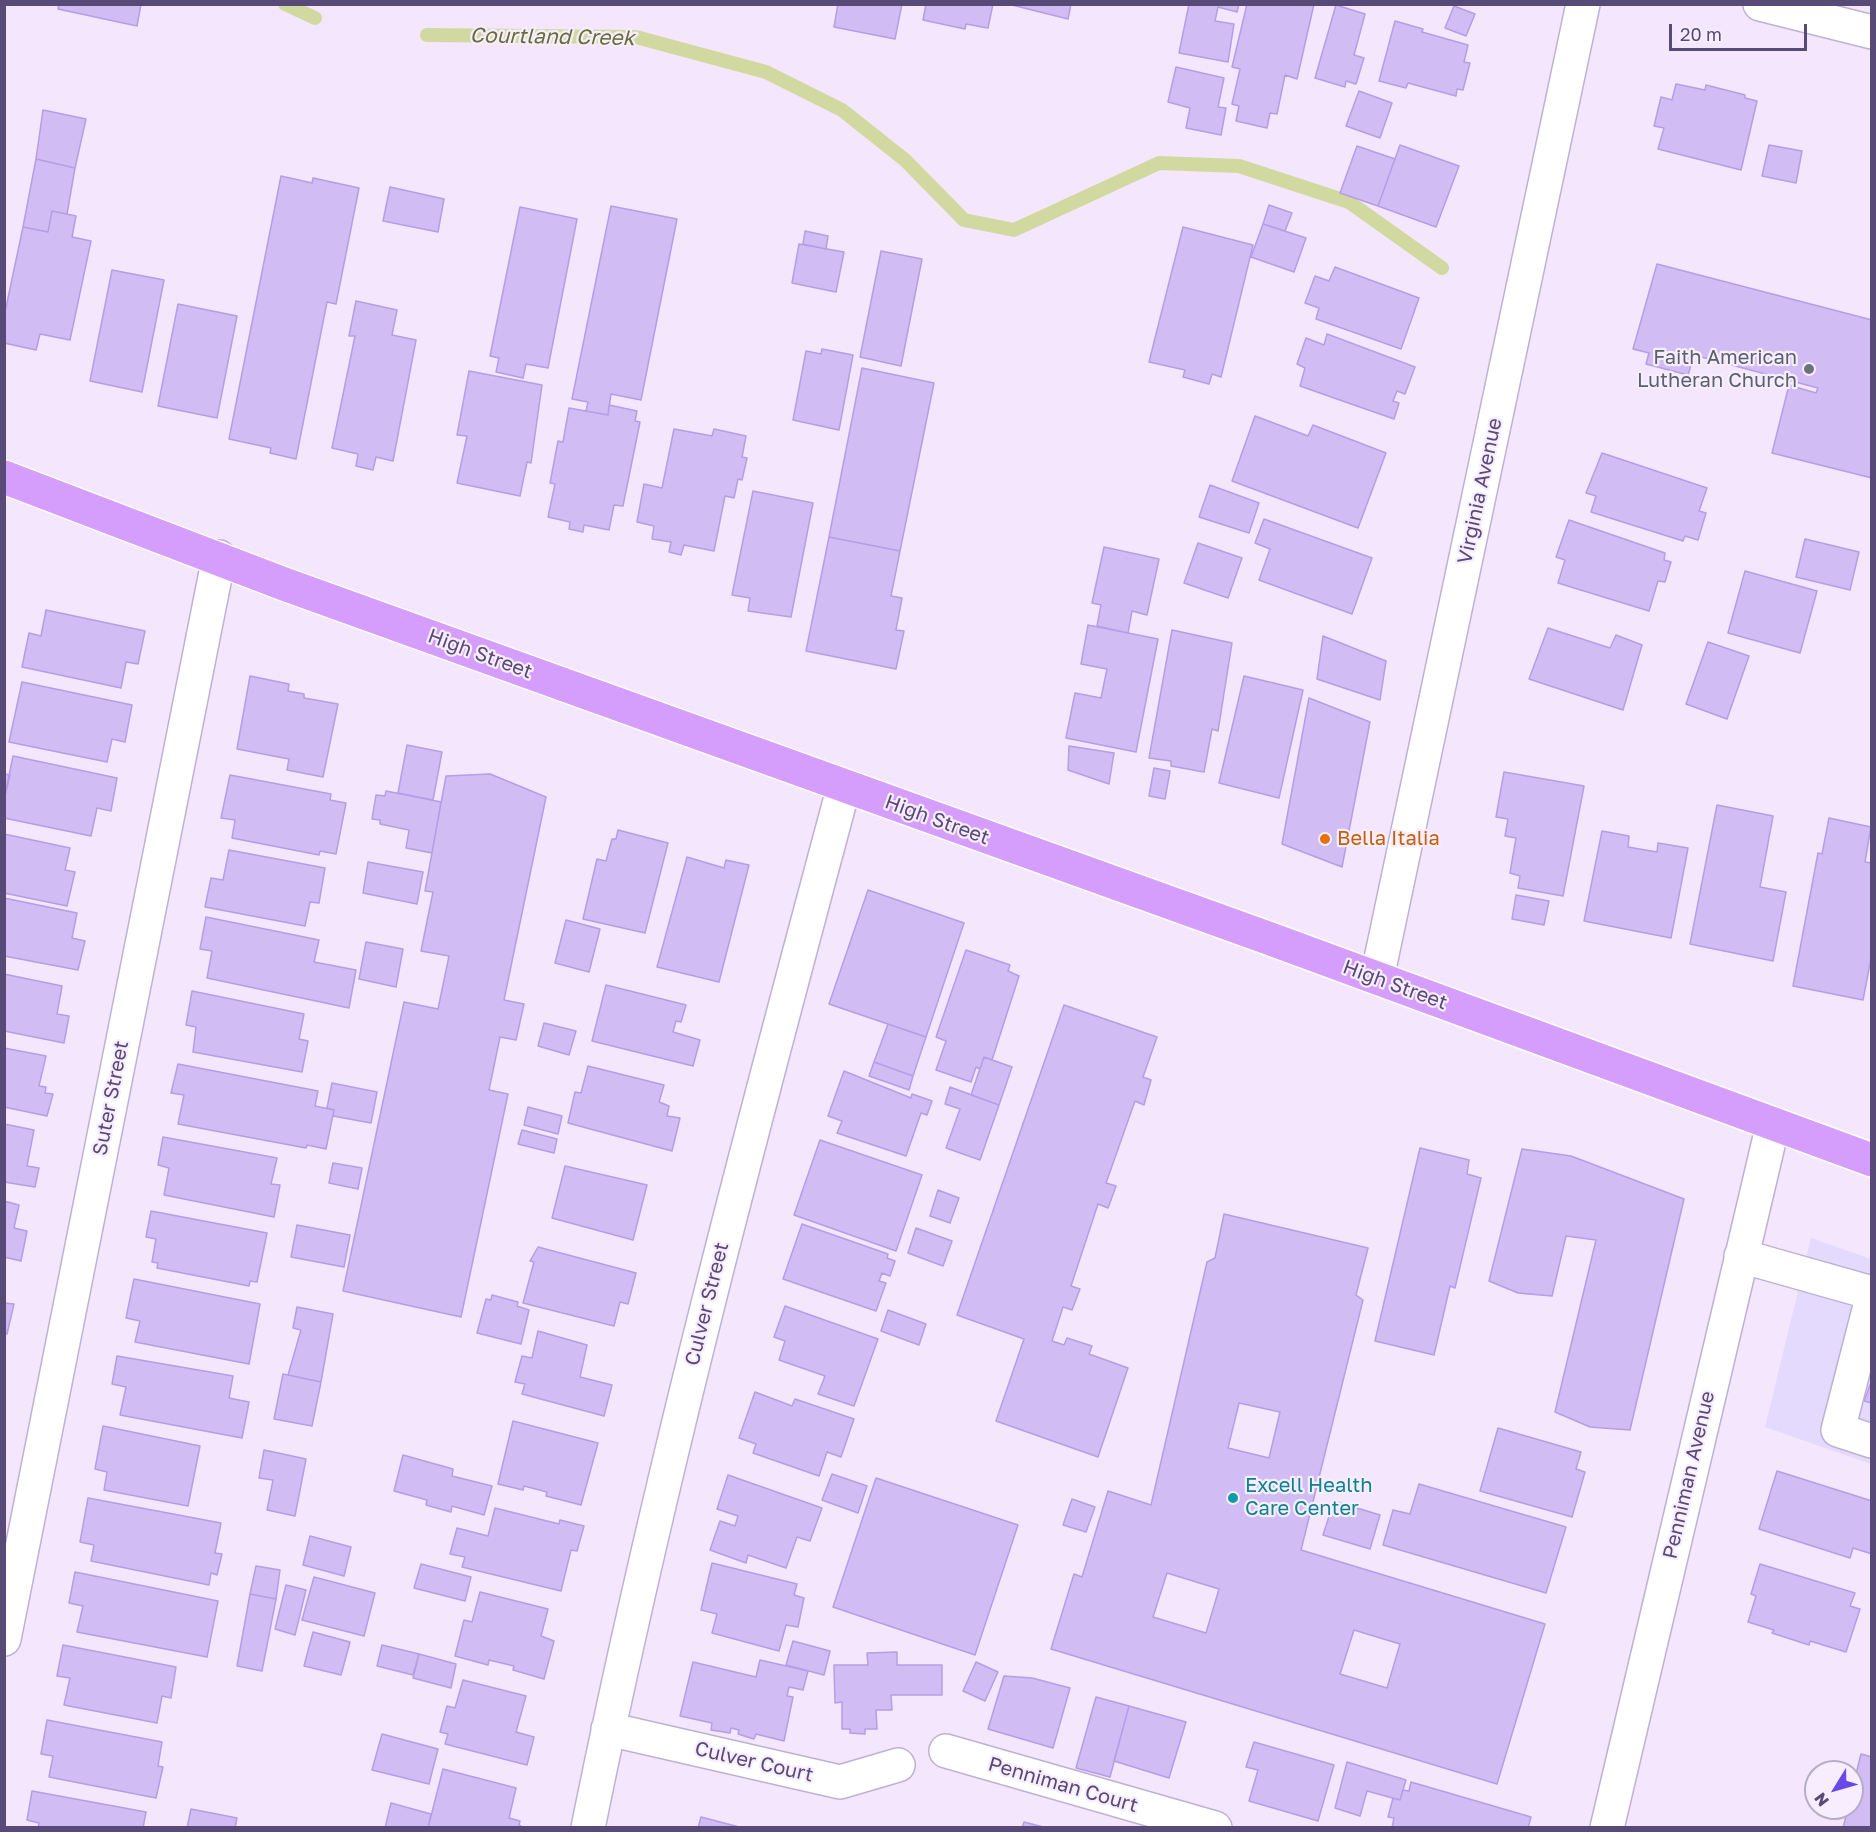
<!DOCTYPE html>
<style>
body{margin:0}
#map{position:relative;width:1876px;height:1832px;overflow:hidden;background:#f3e6fd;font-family:"Golos Text",sans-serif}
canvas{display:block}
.frame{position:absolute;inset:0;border:6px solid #584a77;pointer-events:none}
.north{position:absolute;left:1804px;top:1760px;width:60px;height:60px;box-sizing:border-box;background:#f7edff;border:2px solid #b7acc9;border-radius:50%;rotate:233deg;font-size:16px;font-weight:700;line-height:24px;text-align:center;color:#584a77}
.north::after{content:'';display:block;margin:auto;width:21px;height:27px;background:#6749e9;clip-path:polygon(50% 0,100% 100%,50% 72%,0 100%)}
.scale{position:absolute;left:1669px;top:24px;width:138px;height:27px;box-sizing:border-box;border:3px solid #584a77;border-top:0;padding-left:8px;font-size:18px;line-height:21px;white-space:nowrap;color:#584a77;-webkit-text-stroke:4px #f7edff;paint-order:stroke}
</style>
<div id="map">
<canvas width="1876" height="1832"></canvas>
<div class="frame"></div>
<div class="north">N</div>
<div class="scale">20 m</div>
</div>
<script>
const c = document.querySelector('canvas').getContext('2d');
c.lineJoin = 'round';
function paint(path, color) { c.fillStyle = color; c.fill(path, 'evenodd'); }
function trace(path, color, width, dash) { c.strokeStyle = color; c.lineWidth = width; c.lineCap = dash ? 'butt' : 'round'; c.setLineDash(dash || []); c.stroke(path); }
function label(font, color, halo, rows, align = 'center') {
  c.font = font + ' "Golos Text",sans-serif'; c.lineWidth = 4.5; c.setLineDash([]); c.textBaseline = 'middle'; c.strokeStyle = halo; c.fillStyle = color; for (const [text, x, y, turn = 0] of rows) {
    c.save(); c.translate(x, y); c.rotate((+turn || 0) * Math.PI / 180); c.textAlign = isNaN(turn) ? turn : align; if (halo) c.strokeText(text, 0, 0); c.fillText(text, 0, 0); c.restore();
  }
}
paint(new Path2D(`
 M1811,1238L1871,1259V1464L1765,1427Z`), '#e3dafd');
trace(new Path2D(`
 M285,4L315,18
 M427,35L636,37L766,72L842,110L905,160L964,220L1014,230L1159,163L1239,166L1349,202L1442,268`), '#d2d9a0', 14);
const building = new Path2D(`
 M59,4H141L137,26L58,9Z
 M838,4H902L895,39L834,27Z
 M926,4H993L988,28L966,24L965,29L923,20Z
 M1008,4H1071L1068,19Z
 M1189,4H1239L1237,12L1218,7L1215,21L1234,24L1228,62L1179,53Z
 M1247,4H1314L1297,79L1285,75L1277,114L1270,113L1267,128L1236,121L1239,106L1232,104L1240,69L1232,67Z
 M1336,5L1365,14L1354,55L1364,58L1356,84L1346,81L1345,87L1315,78Z
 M1454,6L1475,14L1466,36L1445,28Z
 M1395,21L1423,29L1422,32L1468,45L1464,62L1470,63L1463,90L1457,89L1456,96L1408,83L1406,88L1379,81Z
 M1176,67L1224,78L1218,107L1226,108L1221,135L1186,128L1190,108L1168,102Z
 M1676,84L1705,90L1706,85L1745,95V98L1757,101L1741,170L1658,149L1664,128L1654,126L1661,97L1672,100Z
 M1359,91L1392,103L1380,138L1346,126Z
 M43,110L86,119L75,168L36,159Z
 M1400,145L1459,166L1436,227L1378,206Z
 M1769,145L1802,151L1796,183L1762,176Z
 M1357,146L1395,159L1378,206L1340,193Z
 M36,159L75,168L67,214L52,211L48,232L23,227Z
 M281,176L312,183L313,178L359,188L336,304L327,302L296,459L270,453L271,448L229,439Z
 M390,187L444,199L438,232L383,221Z
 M1269,205L1292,213L1285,231L1263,224Z
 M611,206L677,219L641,400L611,394L608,415L586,411L588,402L572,399Z
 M520,207L577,219L548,368L526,364L523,378L496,372L499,358L490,356Z
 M52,211L76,216L72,237L91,241L70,340L40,334L36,350L4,343V317L23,227L48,232Z
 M1263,224L1306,238L1294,272L1251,257Z
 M1183,227L1253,245L1221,377L1212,374L1209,384L1183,377L1185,370L1149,362Z
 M805,231L828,236L826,249L803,244Z
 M799,244L844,252L836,292L792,283Z
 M881,251L922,259L901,366L860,357Z
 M1657,264L1872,320V478L1772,453L1789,385L1816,393L1818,388L1694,355L1688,375L1646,364L1649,353L1633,349Z
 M1335,267L1419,298L1401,349L1316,319L1319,308L1305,303L1315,276L1329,281Z
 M112,270L164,280L142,392L90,381Z
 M356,301L397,310L392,335L416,340L393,461L376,457L373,470L356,466L358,454L332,448L355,336H349Z
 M178,304L237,316L217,418L158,406Z
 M1327,334L1415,367L1405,394L1397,391L1393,401L1399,403L1394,419L1300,386L1305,368L1297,364L1306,338L1324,345Z
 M822,349L853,355L839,430L793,420L806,351L821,354Z
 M862,368L934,383L900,551L829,537Z
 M469,371L542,385L531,463L527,462L520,496L457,483L467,436L457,435Z
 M609,405L637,411L635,421L640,422L623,506L614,505L609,530L584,525L583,532L569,529L570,522L548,517L555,484L550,483L558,441L563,442L569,408L608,415Z
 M1255,416L1308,436L1313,425L1386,453L1358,528L1232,481Z
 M674,429L712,436L714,429L746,436L742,457L747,458L742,480L738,479L734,498L725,496L714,551L684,545L681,555L669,552L671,542L652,539L654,526L637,522L644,484L662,488Z
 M1602,453L1707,488L1699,511L1706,513L1698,540L1685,536L1683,541L1591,512L1596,496L1586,493Z
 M1210,485L1259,503L1249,533L1199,517Z
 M753,491L813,503L791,617L748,611L750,598L732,595Z
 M1264,519L1372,558L1352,614L1259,580L1270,549L1255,543Z
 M1569,520L1665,553L1664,560L1671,562L1665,582L1658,581L1649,611L1558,583L1565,560L1556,557Z
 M829,537L900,551L891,596L902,598L896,630L904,631L896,669L806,651Z
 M1805,539L1859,552L1850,590L1796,577Z
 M1198,543L1242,558L1228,598L1184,583Z
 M1104,547L1159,559L1147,615L1132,611L1128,633L1097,626L1101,605L1092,603Z
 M1745,571L1817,591L1800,653L1728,633Z
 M46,610L145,631L138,664L126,662L121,688L22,667L29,633L41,636Z
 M1088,625L1158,639L1136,752L1066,738L1075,693L1101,698L1107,669L1081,664Z
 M1548,628L1610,648L1616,635L1642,645L1623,710L1529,679Z
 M1172,630L1232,643L1218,731L1212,729L1204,772L1171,766V761L1149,758Z
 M1323,636L1386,661L1380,700L1317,679Z
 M1708,642L1749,656L1727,719L1686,704Z
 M250,676L289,684L288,691L304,694V698L338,704L323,777L287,770L289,759L237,749Z
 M1244,676L1303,690L1279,798L1219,783Z
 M22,682L132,705L125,742L112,739L107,762L9,742Z
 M1309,698L1370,722L1342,867L1282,844Z
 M407,745L442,752L433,800L398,793Z
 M1069,746L1114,753L1109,784L1068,770Z
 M13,756L117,778L111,811L97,808L91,836L4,818V800Z
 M1154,768L1170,771L1165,799L1149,796Z
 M1504,772L1584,786L1563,896L1518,888L1520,876L1510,873L1516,838L1505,836L1508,819L1496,817Z
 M4,774L10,775L4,800Z
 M490,774L546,797L504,1000L524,1004L516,1040L500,1037L489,1090L508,1094L461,1317L343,1291L404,1002L438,1009L449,956L421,951L433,892L425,891L446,776Z
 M230,775L331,794L330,800L346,803L336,854L320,851L319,855L232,838L235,820L221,818Z
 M386,791L441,802L432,853L406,848L409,830L380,824V820L372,819L376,795L385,796Z
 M1717,805L1773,816L1760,887L1786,892L1773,961L1690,944Z
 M1829,818L1871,827L1865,862L1872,863V953L1863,1000L1793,986L1818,853L1822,854Z
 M618,830L668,843L645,933L583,919L597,859L606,861L612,839H616Z
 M1602,831L1629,836L1628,847L1657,852L1658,843L1688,848L1671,938L1584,921Z
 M4,834L70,848L65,870L75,872L67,906L4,893Z
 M229,850L325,868L319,903L310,902L305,926L205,907L211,878L223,880Z
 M687,857L724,868L726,860L749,865L719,982L657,967Z
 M368,862L423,872L417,904L363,893Z
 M868,890L964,923L926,1037L829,1004Z
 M1516,895L1549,901L1544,925L1512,919Z
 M4,898L77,913L72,938L85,941L78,970L4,956Z
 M206,917L319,940L314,962L356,970L349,1008L207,978L212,951L200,949Z
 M566,920L600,929L589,972L555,963Z
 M366,942L403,949L396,987L359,979Z
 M966,950L1010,965L1008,971L1019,976L992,1060L984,1057L980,1069L976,1067L971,1082L936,1070L946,1041L936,1037Z
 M4,974L62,986L57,1014L69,1016L64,1043L4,1031Z
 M606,985L686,1005L681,1022L676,1021L673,1032L700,1040L693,1066L592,1041Z
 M192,991L304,1014L299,1039L308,1041L302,1072L193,1052L196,1027L186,1025Z
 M1064,1005L1157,1037L1143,1077L1151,1080L1144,1105L1135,1101L1106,1183L1116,1186L1108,1208L1098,1204L1071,1286L1080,1289L1072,1310L1063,1307L1052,1341L1064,1345L1067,1338L1092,1346L1089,1354L1128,1368L1098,1457L996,1421L1024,1339L957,1315Z
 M544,1023L576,1031L569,1055L538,1046Z
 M888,1024L926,1037L913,1076L874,1062Z
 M4,1048L46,1056L39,1086L46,1087L45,1093L53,1094L47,1116L4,1107Z
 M984,1057L1012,1067L999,1105L971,1095Z
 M874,1062L913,1076L909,1090L869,1076Z
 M178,1064L318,1091L315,1106L334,1110L326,1149L307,1145L306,1148L178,1124L184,1095L171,1093Z
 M588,1066L664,1085L659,1102L669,1106L667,1116L680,1118L672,1151L568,1123L575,1092L581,1093Z
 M844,1071L911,1098L912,1094L932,1101L927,1115L921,1113L906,1156L837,1133L842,1121L828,1116Z
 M332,1083L377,1092L371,1123L333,1116L334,1110L327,1108Z
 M950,1087L999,1105L980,1160L946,1148L960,1109L945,1104Z
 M528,1107L562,1116L558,1134L524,1125Z
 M4,1124L34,1130L27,1166L39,1168L35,1187L4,1182Z
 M522,1130L557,1139L554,1153L518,1144Z
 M163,1137L277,1158L271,1184L280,1185L274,1217L164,1195L169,1168L158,1165Z
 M820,1140L922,1175L896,1251L794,1215Z
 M1420,1148L1469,1160L1467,1174L1481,1178L1455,1288L1450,1286L1434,1355L1375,1341Z
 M1522,1149L1571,1156L1684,1199L1630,1430L1590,1427L1555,1412L1596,1240L1566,1236L1552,1296L1518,1293L1489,1281Z
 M333,1163L362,1168L358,1189L329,1183Z
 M565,1166L647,1185L633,1240L552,1218Z
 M938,1190L959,1198L950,1223L930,1216Z
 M4,1201L19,1205L14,1228L27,1231L21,1261L4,1257Z
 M151,1211L267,1233L257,1282L250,1281L249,1286L157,1268L158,1263L152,1262L156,1239L146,1237Z
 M1224,1214L1368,1248L1356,1295L1363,1300L1301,1550L1545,1624L1497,1784L1051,1649L1074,1574L1082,1577L1108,1491L1151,1505L1207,1262L1215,1258ZM1239,1403L1280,1412L1269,1458L1228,1448ZM1167,1573L1219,1589L1206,1633L1153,1617ZM1354,1630L1400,1644L1387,1688L1340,1674Z
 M802,1224L888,1254L887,1258L895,1261L890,1276L882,1273L879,1281L886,1283L876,1311L783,1279Z
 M297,1225L350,1235L344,1267L291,1257Z
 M916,1228L952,1241L943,1266L908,1253Z
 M538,1247L636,1273L628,1304L620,1302L614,1326L523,1303L534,1262L530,1261Z
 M134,1279L260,1304L249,1364L135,1342L140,1321L126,1318Z
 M492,1295L518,1302L517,1306L529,1310L521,1344L477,1333L486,1299L491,1300Z
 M4,1303L14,1304L7,1334H4Z
 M785,1306L878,1339L854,1406L818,1394L825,1376L779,1360L785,1341L774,1337Z
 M297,1307L333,1314L321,1382L288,1375L301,1330L293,1328Z
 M888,1310L926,1324L919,1345L881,1331Z
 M538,1331L587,1345L580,1377L612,1385L604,1416L522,1394L525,1384L515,1382L522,1356L532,1358Z
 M117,1356L233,1376L229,1398L249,1402L242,1438L120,1415L126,1387L112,1384Z
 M283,1374L321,1382L312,1426L274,1419Z
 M1872,1380V1403L1864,1401Z
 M755,1392L792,1406L795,1399L854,1419L841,1457L827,1452L819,1476L753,1453L756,1444L739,1438Z
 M513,1421L598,1443L581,1505L546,1496L547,1492L524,1486L523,1490L498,1484Z
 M103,1426L200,1446L188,1506L104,1490L107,1472L95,1469Z
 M1498,1428L1581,1452L1576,1469L1585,1472L1572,1517L1480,1491Z
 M264,1450L306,1459L295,1516L267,1510L273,1480L259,1478Z
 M403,1455L453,1469L452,1476L492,1486L484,1515L452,1506L451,1512L426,1505L427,1500L394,1491Z
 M1777,1471L1872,1501V1554L1853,1548L1850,1558L1759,1529Z
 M832,1474L867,1486L858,1513L822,1500Z
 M728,1475L822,1508L810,1541L797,1537L786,1568L748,1555L746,1563L710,1550L720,1521L735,1526L738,1516L717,1509Z
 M876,1478L1018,1525L975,1655L833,1607Z
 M1419,1484L1566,1527L1546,1593L1383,1545L1393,1510L1410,1514Z
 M88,1498L221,1523L215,1553L222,1554L217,1575L211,1573L209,1585L91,1561L94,1545L80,1542Z
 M1072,1499L1095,1507L1086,1532L1063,1525Z
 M1334,1501L1380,1515L1370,1549L1323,1535Z
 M495,1508L559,1524L560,1520L584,1526L577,1551L571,1550L561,1591L462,1567L465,1557L450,1554L457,1528L488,1536Z
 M310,1536L351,1547L344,1576L303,1565Z
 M712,1563L797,1584L794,1595L804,1598L798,1627L786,1625L779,1651L712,1633L717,1614L701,1610Z
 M421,1564L471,1577L465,1601L414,1588Z
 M1760,1564L1855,1593L1850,1606L1860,1609L1846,1652L1810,1641L1809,1645L1772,1633L1774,1630L1748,1622L1756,1596L1751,1594Z
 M256,1566L280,1570L276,1599L250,1594Z
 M75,1572L218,1601L207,1657L77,1632L83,1606L69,1603Z
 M314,1577L375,1593L364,1636L302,1620Z
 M286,1585L306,1590L295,1635L275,1629Z
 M480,1592L548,1609L541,1636L554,1641L544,1679L513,1670L514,1666L489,1660L488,1665L455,1656L464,1620L472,1622Z
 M250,1594L276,1599L262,1671L237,1666Z
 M313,1632L350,1642L341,1675L304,1666Z
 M793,1641L830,1651L824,1675L786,1665Z
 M63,1645L176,1667L171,1698L162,1696L157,1723L64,1705L70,1678L57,1676Z
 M382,1645L419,1654L413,1675L377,1666Z
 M897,1652V1665H942V1695H891L892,1710H876L877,1729H865V1734L850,1733V1729H842V1702L835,1703L834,1665H868L867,1653Z
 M419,1654L456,1664L451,1688L413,1678Z
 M760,1660L808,1671L803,1690L789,1687L787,1696L793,1697L784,1741L756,1734L754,1739L738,1734L739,1730L731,1728L730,1733L711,1730L712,1723L680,1716L693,1662L756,1677Z
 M976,1662L998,1672L985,1701L963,1691Z
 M1004,1676L1032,1678L1070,1688L1053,1748L988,1729Z
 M463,1680L526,1696L516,1732L534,1737L527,1765L445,1744L448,1734L440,1732L447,1706L455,1708Z
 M1096,1697L1129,1706L1110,1777L1076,1768Z
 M1129,1706L1186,1722L1169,1778L1114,1761Z
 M47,1720L162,1742L158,1766L163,1767L156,1798L49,1777L53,1756L41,1754Z
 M382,1734L438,1749L429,1784L372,1770Z
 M1254,1742L1334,1765L1318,1821L1249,1801L1258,1770L1246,1767Z
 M1861,1754L1872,1757V1828H1843L1848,1808H1852V1790Z
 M1347,1762L1406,1780L1400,1800L1367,1791L1360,1816L1335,1808Z
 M443,1769L516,1788L509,1818L520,1821L519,1825L524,1828H428Z
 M1411,1782L1531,1817L1528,1828H1392L1394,1818L1388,1817L1393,1798L1400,1800L1403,1790L1409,1791Z
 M32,1791L146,1812L143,1828H38L39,1823L27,1820Z
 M391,1803L431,1814L428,1828H385Z
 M191,1809L237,1818L235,1828H187Z
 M701,1817L743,1828H698Z
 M1024,1822L1047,1828H1022Z`);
paint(building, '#d1bdf3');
trace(building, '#b69de6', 1.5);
const minor = new Path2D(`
 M1760,4L1872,32
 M1377,978L1583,4
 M1741,1256L1872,1293
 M1872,1298L1838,1430L1872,1441
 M4,1639L219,557
 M608,1729L840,1782L898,1765
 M946,1751L1215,1828
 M588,1828C659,1477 751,1132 844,786
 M1607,1828L1773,1124`);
const major = new Path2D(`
 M4,477L284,584L1268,938L1872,1160`);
trace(minor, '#bfb1d4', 36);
trace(major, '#fff', 36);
trace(minor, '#fff', 33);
trace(major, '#d69efc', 33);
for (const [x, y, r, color] of [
 [1809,369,6,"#6b7280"],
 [1325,839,6,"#e8710a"],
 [1233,1498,6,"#0f9aa8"]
]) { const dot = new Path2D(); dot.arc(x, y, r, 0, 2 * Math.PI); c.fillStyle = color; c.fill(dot); trace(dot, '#f7edff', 2); }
label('20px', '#5b616d', '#f7edff', [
 ["Faith American",1797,358],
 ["Lutheran Church",1797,381]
], 'right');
label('20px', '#584a77', '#f7edff', [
 ["Virginia Avenue",1480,491,-78],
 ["High Street",480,654,20],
 ["High Street",937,820,20],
 ["High Street",1395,985,20],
 ["Suter Street",111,1098,-79],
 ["Culver Street",707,1304,-76],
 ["Penniman Avenue",1689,1475,-77],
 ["Culver Court",754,1762,13],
 ["Penniman Court",1063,1785,16]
]);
label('20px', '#c56008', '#f7edff', [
 ["Bella Italia",1337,839]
], 'left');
label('20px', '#0d838f', '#f7edff', [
 ["Excell Health",1245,1486],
 ["Care Center",1245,1509]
], 'left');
label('italic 21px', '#676e37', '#f7edff', [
 ["Courtland Creek",552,37,1]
]);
</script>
